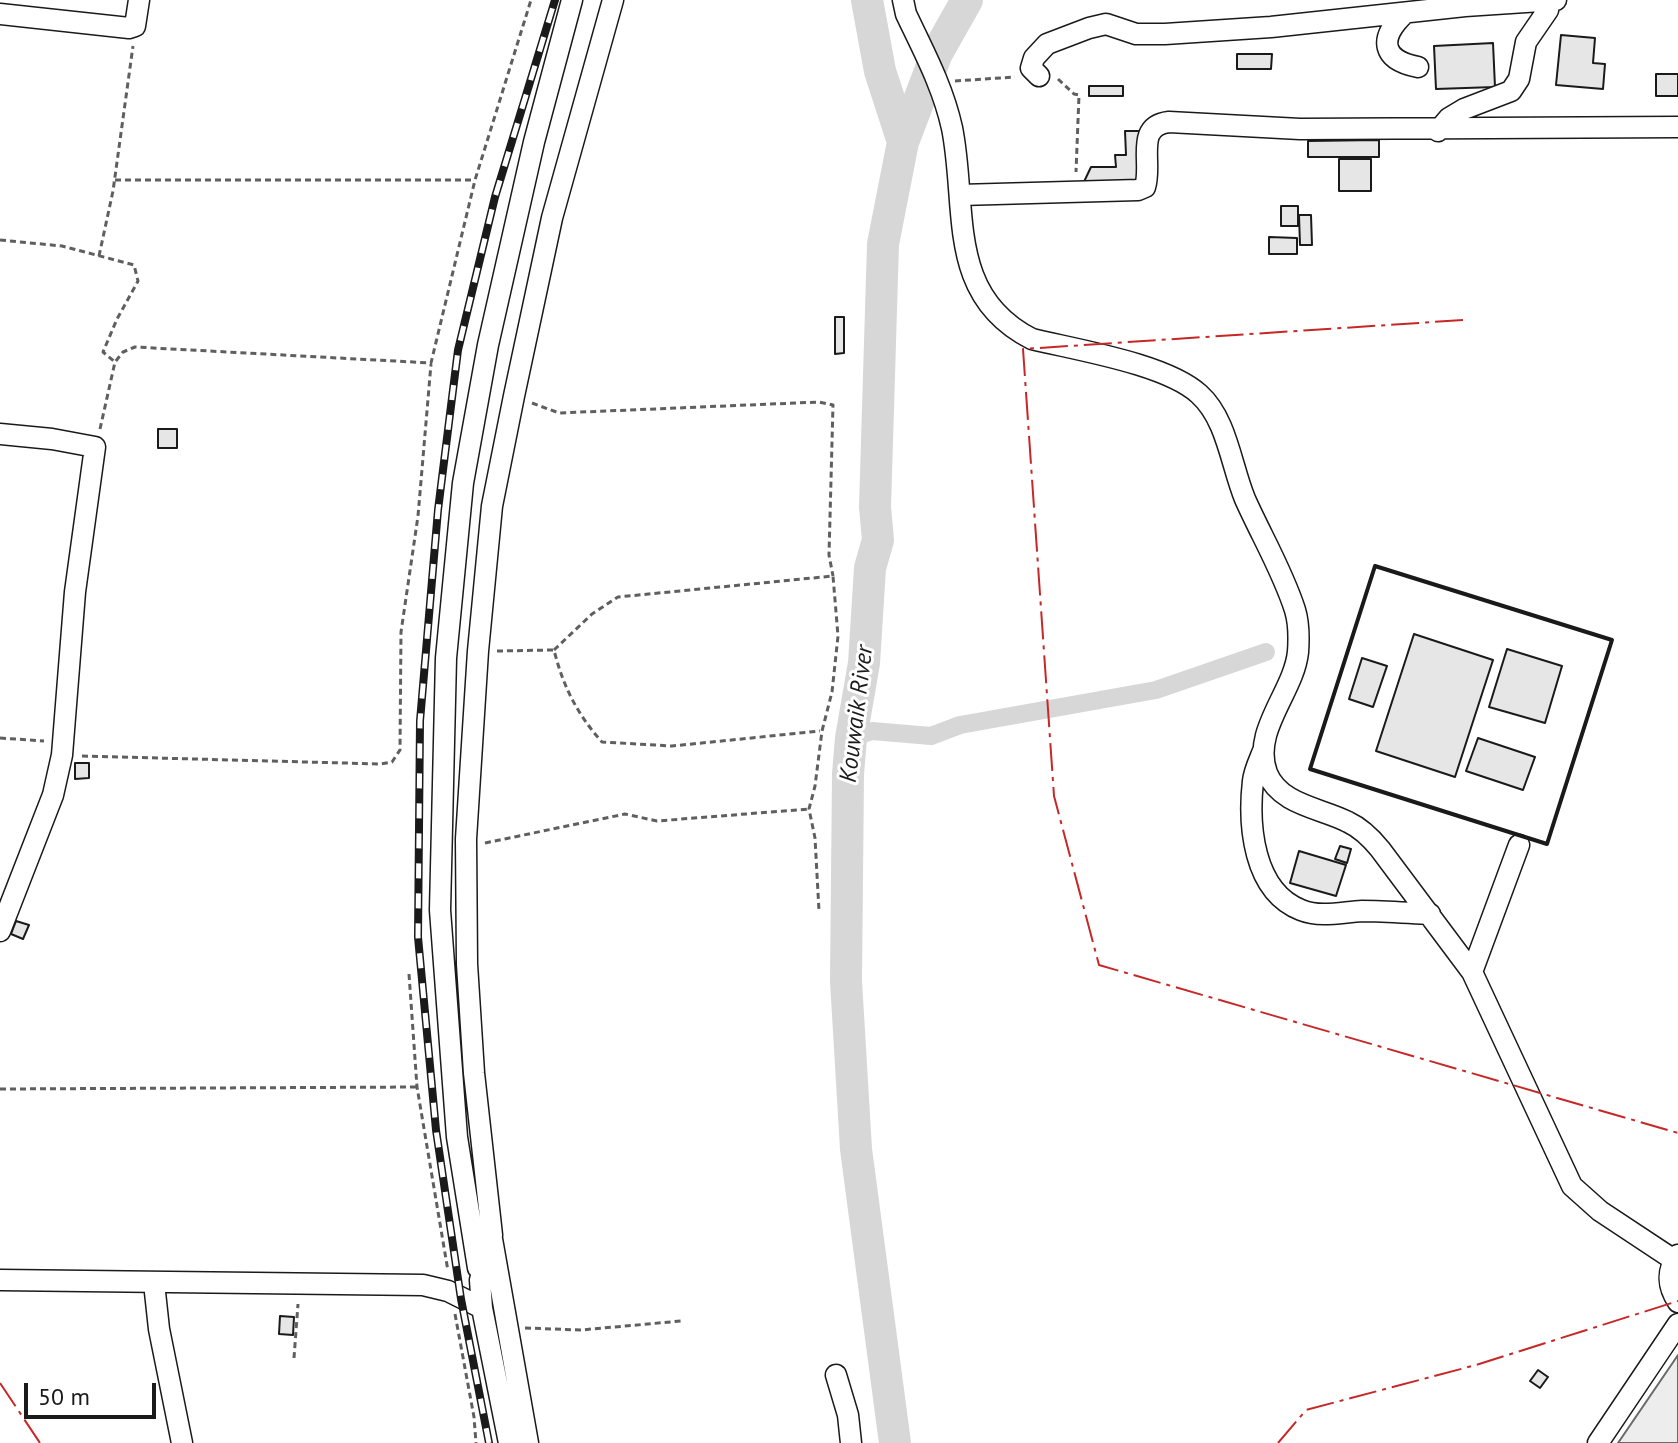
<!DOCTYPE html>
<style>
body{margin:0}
#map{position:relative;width:1678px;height:1443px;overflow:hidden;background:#fff;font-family:"PT Sans",sans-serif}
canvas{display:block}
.scale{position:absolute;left:24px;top:1383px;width:132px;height:36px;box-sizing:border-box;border:4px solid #1a1a1a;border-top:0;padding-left:10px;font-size:24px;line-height:28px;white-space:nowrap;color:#1a1a1a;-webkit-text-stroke:6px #fff;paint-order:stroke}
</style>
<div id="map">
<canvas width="1678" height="1443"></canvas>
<div class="scale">50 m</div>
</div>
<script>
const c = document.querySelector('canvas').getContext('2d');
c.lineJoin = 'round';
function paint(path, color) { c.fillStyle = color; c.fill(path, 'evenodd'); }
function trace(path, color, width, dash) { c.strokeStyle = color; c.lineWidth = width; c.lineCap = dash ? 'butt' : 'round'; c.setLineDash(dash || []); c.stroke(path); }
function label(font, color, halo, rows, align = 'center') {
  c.font = font + ' "PT Sans",sans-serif'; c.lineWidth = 6; c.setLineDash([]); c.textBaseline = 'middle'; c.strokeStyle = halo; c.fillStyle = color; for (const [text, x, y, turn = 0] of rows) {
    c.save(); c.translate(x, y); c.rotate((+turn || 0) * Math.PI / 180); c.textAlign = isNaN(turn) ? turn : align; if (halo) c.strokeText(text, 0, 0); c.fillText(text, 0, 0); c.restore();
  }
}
const built = new Path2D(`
 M1678,1355V1443H1618Z`);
paint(built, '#ededed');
trace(built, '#6a6a6a', 2);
trace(new Path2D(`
 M851,738L872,731L931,736L960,725L1156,690L1266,652`), '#d7d7d7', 18);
trace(new Path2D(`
 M867,0L880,71L903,142
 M895,1443L856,1149L846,981L848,774L851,738L864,663L870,568L878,540L875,507L883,244L903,142L937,53L967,0`), '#d7d7d7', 32);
const building = new Path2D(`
 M1561,35L1595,38L1593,63L1605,64L1603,89L1556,85Z
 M1493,43L1495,87L1436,89L1434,46Z
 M1237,54H1272L1271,69H1237Z
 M1656,74H1678V96H1656Z
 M1089,86H1123V96H1089Z
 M1125,131H1141L1143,184L1082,186L1091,167H1116L1115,155H1126Z
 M1379,140V157H1308V141Z
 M1339,159H1371V191H1339Z
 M1281,206H1298V226H1281Z
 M1299,215H1311L1312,245H1300Z
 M1269,237L1297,238V254H1269Z
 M835,317H844V353L835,354Z
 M158,429H177V448H158Z
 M1414,634L1493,660L1455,777L1376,751Z
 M1507,649L1562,666L1545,723L1489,707Z
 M1362,658L1387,666L1373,707L1349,699Z
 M1478,738L1535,757L1523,790L1466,771Z
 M75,763H89V778L75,779Z
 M1340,846L1351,849L1347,863L1335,859Z
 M1299,851L1346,865L1336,896L1290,883Z
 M16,921L29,925L23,939L11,934Z
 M280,1316L294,1317L293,1335L279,1334Z
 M1538,1370L1548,1377L1540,1388L1530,1381Z`);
paint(building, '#e6e6e6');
trace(building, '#1a1a1a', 2);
const minor = new Path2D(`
 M903,0L906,14C924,52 943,87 952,128C968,207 945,295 1032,339C1077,350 1166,364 1199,394C1227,419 1231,465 1245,499C1261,535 1283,572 1295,610C1299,623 1299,638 1298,652C1294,692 1251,731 1267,773C1280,805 1321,808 1348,822C1361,828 1371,838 1380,849L1472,972L1572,1186L1600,1211L1674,1260
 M0,14L129,28L135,26L139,0
 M1404,14C1378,39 1382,60 1418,67
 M1039,76L1031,68L1034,58L1047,44L1089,28L1106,24L1136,34H1165L1271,27L1465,6L1556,0
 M1438,131L1449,118L1464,109L1511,91L1519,79L1526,42L1548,10L1550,0
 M960,195L1138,190L1145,187C1153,163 1134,126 1169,122L1300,129L1678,127
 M0,434L52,439L95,447L75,592L62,755L53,795L0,931
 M1263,751C1259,761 1254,771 1253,781C1248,825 1253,891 1301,910C1321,918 1342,912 1362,911C1385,911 1408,913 1430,914
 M1472,972L1519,845
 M492,1239L528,1443
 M1678,1255C1666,1271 1668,1287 1678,1302
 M478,1268L457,1137L440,910L446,658L463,483L488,345L534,142L572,0
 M0,1280L423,1285L448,1291L482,1308L480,1280L492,1235L474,1073L467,964L466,839L478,651L492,506L514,396L552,218L613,0
 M154,1283L159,1329L182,1443
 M482,1308L509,1443
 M836,1375L848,1415L851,1443
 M1598,1443L1678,1324`);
trace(minor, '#1a1a1a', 23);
trace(new Path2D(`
 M1058,79L1074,94L1079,95L1076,172
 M955,81L1015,77
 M115,180H475
 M0,240L62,246L134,265L138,281L117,319L103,352L115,362
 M99,256L113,191L133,46
 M532,403L559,413L819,402L833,405L829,555L833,576
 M100,429L115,362L123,352L135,347L431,363L475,180L531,0
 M554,650L592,614L618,597L833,576L838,636L832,692L822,731L815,786L809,809L815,838L819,911
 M497,651L554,650C563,686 577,714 602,742L672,746L820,731
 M0,738L44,741
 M82,756L381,764L392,762L400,750L401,632L418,516L431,364
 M485,843L625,814L657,821L809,809
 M409,974L417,1087L448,1271
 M0,1089L416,1087
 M455,1314L474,1417L476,1443
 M525,1328L581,1330L681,1321
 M294,1358L298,1304`), '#5f5f5f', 3, [6, 4]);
trace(minor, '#fff', 20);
const rail = new Path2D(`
 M489,1443L461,1299L436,1130L418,937L420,721L438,510L458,350L495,197L555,0`);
trace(rail, '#1a1a1a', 8);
trace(rail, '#fff', 5, [15]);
trace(new Path2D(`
 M1375,566L1612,640L1547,844L1310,769Z`), '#1a1a1a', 4);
trace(new Path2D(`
 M1463,320L1023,349L1054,796L1099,965L1678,1133
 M0,1383L40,1443
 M1278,1443L1306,1410L1476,1365L1678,1301`), '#c62828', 2, [28, 6, 4, 6]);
label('italic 24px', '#1a1a1a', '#fff', [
 ["Kouwaik River",857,714,-83]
]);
</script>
